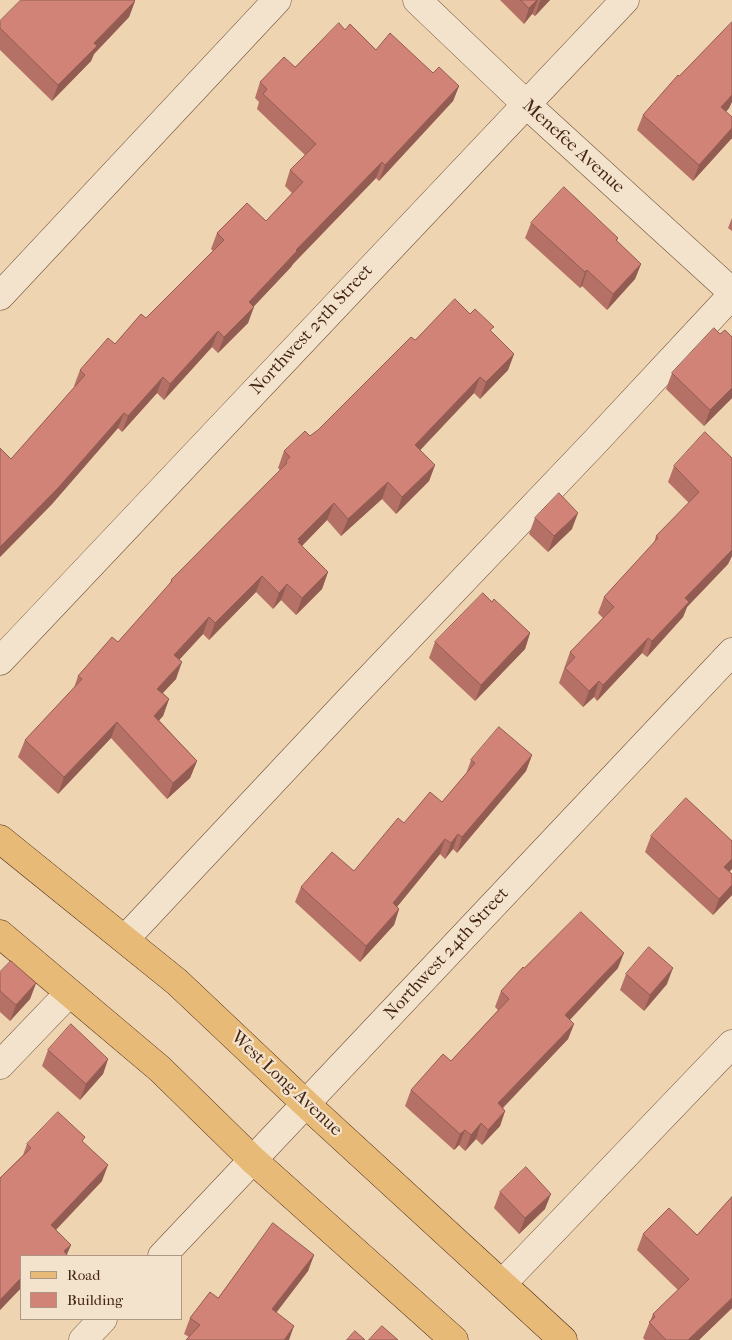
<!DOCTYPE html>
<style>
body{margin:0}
#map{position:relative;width:732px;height:1340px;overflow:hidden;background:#eed4b0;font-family:"IM FELL French Canon",serif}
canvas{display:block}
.legend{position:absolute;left:20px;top:1255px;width:162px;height:65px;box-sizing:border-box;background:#f4e3cc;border:1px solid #ae9782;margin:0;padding:6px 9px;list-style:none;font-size:15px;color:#442414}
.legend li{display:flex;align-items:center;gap:10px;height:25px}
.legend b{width:25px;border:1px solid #ae9782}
</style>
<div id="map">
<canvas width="732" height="1340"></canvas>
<ul class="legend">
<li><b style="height:6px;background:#e7ba78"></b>Road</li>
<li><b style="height:14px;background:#d28377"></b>Building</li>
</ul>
</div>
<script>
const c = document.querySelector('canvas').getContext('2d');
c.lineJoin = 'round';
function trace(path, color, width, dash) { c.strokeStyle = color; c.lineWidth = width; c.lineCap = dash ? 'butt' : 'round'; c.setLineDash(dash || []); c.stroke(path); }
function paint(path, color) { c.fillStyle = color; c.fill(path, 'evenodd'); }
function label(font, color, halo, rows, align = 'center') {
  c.font = font + ' "IM FELL French Canon",serif'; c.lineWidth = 4.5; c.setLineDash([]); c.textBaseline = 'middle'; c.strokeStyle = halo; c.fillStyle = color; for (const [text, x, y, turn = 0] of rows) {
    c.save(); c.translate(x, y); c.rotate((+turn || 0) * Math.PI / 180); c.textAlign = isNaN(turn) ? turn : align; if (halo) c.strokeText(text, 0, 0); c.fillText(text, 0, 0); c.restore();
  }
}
const minor = new Path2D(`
 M417,0L526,104L732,292
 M0,296L277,0
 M0,661L625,0
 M125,939L351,698L595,442L732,295
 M0,1065L69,993
 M162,1256L732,652
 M502,1284L732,1044
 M83,1340L103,1319`);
const major = new Path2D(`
 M0,839L177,982L306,1104L563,1340
 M0,934L160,1069L253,1160L454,1340`);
trace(minor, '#6e503b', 29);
trace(major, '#442414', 29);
trace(minor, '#f4e3cc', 28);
trace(major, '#e7ba78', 28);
paint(new Path2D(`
 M500,0H550L535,16L532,14L524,24Z
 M135,1L129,17L94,54L91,61L52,101L0,50V21Z
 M345,30L376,50L433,73L459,86L453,101L379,181L376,178L293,264L291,267L253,307L248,323L218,353L212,347L164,400L157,393L122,432L118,428L52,504L0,557V448L11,459L75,387L74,386L80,370L115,344L146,318L213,251L211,249L217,233L266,221L292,193L285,186L290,170L305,155L257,109L259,102L255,98L260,82L295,67Z
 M679,76L731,103L729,108L726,112L732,138L693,181L637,130L643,115Z
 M732,218V231L728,228Z
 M531,223L618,238L617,241L641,264L635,279L607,310L582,286L580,288L525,238Z
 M470,314L492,332L514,354L508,370L480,399L474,393L420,450L435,465L429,481L396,514L382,499L341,536L327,520L302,546L328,572L322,589L296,615L281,600L273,609L256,592L209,640L203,634L179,660L176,679L163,693L169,699L163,716L159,720L197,761L190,778L167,799L111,738L58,794L18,757L25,740L74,688L78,676L118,642L170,584L171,580L280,470L278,468L284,451L310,436L318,430L415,340Z
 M720,334L732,337V398L704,426L666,389L672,373Z
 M732,458L731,558L728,564L687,607L683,617L647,657L642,653L597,701L594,697L583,707L559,683L570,652L603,618L598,613L604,597L654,543L656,536L689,503L668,482L674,466Z
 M535,518L572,529L548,552L529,534Z
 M492,602L530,633L525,649L475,701L429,658L435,642Z
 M532,755L526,771L457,853L453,849L445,859L440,854L397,907L399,909L394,925L360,962L295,902L301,887L354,871L404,823L442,802L466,774L471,760Z
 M651,836L729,871L732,874V895L713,915L645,852Z
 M524,968H618L570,1020L574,1024L568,1039L503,1108L505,1111L500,1126L482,1145L476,1139L465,1151L459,1145L454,1150L405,1106L411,1090L451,1061L498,1010L495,1007L501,991Z
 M0,972L36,983L30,999L10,1021L0,1012Z
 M626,974L667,984L644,1011L620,990Z
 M48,1050L108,1059L103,1074L80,1100L42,1066Z
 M83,1142L102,1181L56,1230L71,1245L67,1254L21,1256V1288L0,1310V1178L23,1155L27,1144Z
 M500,1192L545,1209L519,1234L494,1208Z
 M732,1197V1308L699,1340H645L643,1338L653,1314L678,1290L637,1250L643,1234L697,1235Z
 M314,1255L308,1271L276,1312L189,1337L184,1334L190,1318L218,1298Z`), '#b57166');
paint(new Path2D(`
 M537,0H538L532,14L524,24L529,8Z
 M541,0H550L535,16L540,1Z
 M135,1L129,17L94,54L91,61L52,101L58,85L94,43Z
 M459,86L453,101L379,181L385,165Z
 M732,95V102L729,108L715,123L721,107Z
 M732,128V138L693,181L699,165Z
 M382,162L376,178L293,264L291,267L243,318L249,302L296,250Z
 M641,264L635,279L607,310L613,294Z
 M587,270L582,286L580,288L585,272Z
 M254,307L248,323L218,353L224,337Z
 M218,331L212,347L164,400L170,384Z
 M514,354L508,370L480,399L486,382Z
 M163,377L157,393L122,432L128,416Z
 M480,377L474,393L409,462L415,445Z
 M732,388V398L704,426L710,410Z
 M124,413L118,428L52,504L0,557V547Z
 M435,465L429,481L396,514L402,497Z
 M388,482L382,499L341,536L348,519Z
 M334,503L327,520L296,552L298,539Z
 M578,513L572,529L548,552L554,536Z
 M732,547V556L728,564L687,607L683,617L647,657L652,641L685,598Z
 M328,572L322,589L296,615L302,598Z
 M262,576L256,592L209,640L215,623Z
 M287,584L281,600L273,609L279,593Z
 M209,617L203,634L168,672L174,655Z
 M530,633L525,649L475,701L481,685Z
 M648,638L642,653L597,701L603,685Z
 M182,662L176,679L151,705L157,689Z
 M599,681L594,697L583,707L589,691Z
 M169,699L163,716L148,733L154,716Z
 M117,722L111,738L58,794L64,777Z
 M532,755L526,771L457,853L462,837Z
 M197,761L190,778L167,799L173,783Z
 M458,834L453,849L445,859L451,843Z
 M445,839L440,854L387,919L393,903Z
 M732,859V869L719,883L724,867Z
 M732,885V895L713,915L719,899Z
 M399,909L394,925L360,962L366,946Z
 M624,953L618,968L559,1031L565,1015Z
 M673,968L667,984L644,1011L650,995Z
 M36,983L30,999L10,1021L16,1005Z
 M574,1024L568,1039L492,1119L498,1103Z
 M108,1059L103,1074L80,1100L86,1084Z
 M505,1111L500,1126L482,1145L488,1130Z
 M481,1123L476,1139L465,1151L471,1135Z
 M465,1130L459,1145L454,1150L460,1134Z
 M108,1165L102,1181L45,1241L51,1225Z
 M551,1194L545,1209L519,1234L525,1218Z
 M71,1245L66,1256L64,1251Z
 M314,1255L308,1271L267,1325L272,1309Z
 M21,1278V1288L0,1310V1300Z
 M732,1298V1308L699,1340H688Z
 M294,1326L289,1340H284Z`), '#935c53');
const building = new Path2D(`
 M21,0H134L135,1L94,43L97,46L58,85L0,28V21Z
 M521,0H537L529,8Z
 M732,22V95L721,107L732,117V128L699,165L643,115L678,75L679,76Z
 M339,23L345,30L350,24L376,50L390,33L433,73L439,67L459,86L385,165L382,162L296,250L297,251L249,302L254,307L224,337L218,331L170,384L163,377L128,416L124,413L58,488L0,547V448L11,459L85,375L80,370L108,338L115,344L141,314L146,318L224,240L217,233L247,203L266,221L303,182L290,170L316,144L263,94L267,89L260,82L284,57L295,67Z
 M564,187L618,238L616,240L641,264L613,294L587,270L585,272L531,223Z
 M455,299L470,314L475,309L494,327L490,330L514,354L486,382L480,377L415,445L435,465L402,497L388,482L348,519L334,503L298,539L300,541L298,542L328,572L302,598L287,584L279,593L262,576L215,623L209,617L174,655L182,662L157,689L169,699L154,716L197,761L173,783L117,722L64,777L25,740L82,679L78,676L112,637L118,642L172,581L171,580L287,463L286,461L290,457L284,451L305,431L310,436L318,430L411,337L415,340Z
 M714,328L720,334L725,330L732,337V388L710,410L672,373Z
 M705,432L732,458V550L685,598L689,602L652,641L648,638L603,685L599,681L589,691L565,668L575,657L570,652L614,607L604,597L658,538L656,536L699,492L674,466Z
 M559,493L578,513L554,536L535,518Z
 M483,593L492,602L494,599L530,633L481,685L435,642Z
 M499,727L532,755L462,837L458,834L451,843L445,839L393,903L399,909L366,946L301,887L332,852L354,871L398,818L404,823L430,792L442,802L475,763L471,760Z
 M686,798L732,841V859L724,867L732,874V885L719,899L651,836Z
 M581,912L624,953L565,1015L574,1024L498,1103L505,1111L488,1130L481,1123L471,1135L465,1130L460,1134L411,1090L443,1054L451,1061L509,999L501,991L523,967L524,968Z
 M649,947L673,968L650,995L626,974Z
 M11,961L36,983L16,1005L0,991V972Z
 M71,1024L108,1059L86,1084L48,1050Z
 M58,1112L85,1137L82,1141L108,1165L51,1225L71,1245L64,1251L68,1256H21V1278L0,1300V1178L31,1148L27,1144Z
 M526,1167L551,1194L525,1218L500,1192Z
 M732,1197V1298L688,1340H666L649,1322L655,1317L653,1314L689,1279L643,1234L669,1208L697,1235Z
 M273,1223L314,1255L272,1309L294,1326L284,1340H186L200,1325L190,1318L210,1292L218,1298Z
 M382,1326L398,1340H369Z
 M355,1331L365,1340H347Z`);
paint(building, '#d28377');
trace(building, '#935c53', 1);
label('18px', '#442414', '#f4e3cc', [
 ["Menefee Avenue",573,147,42],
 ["Northwest 25th Street",312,330,-47],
 ["Northwest 24th Street",447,954,-47],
 ["West Long Avenue",286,1084,43]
]);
</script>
